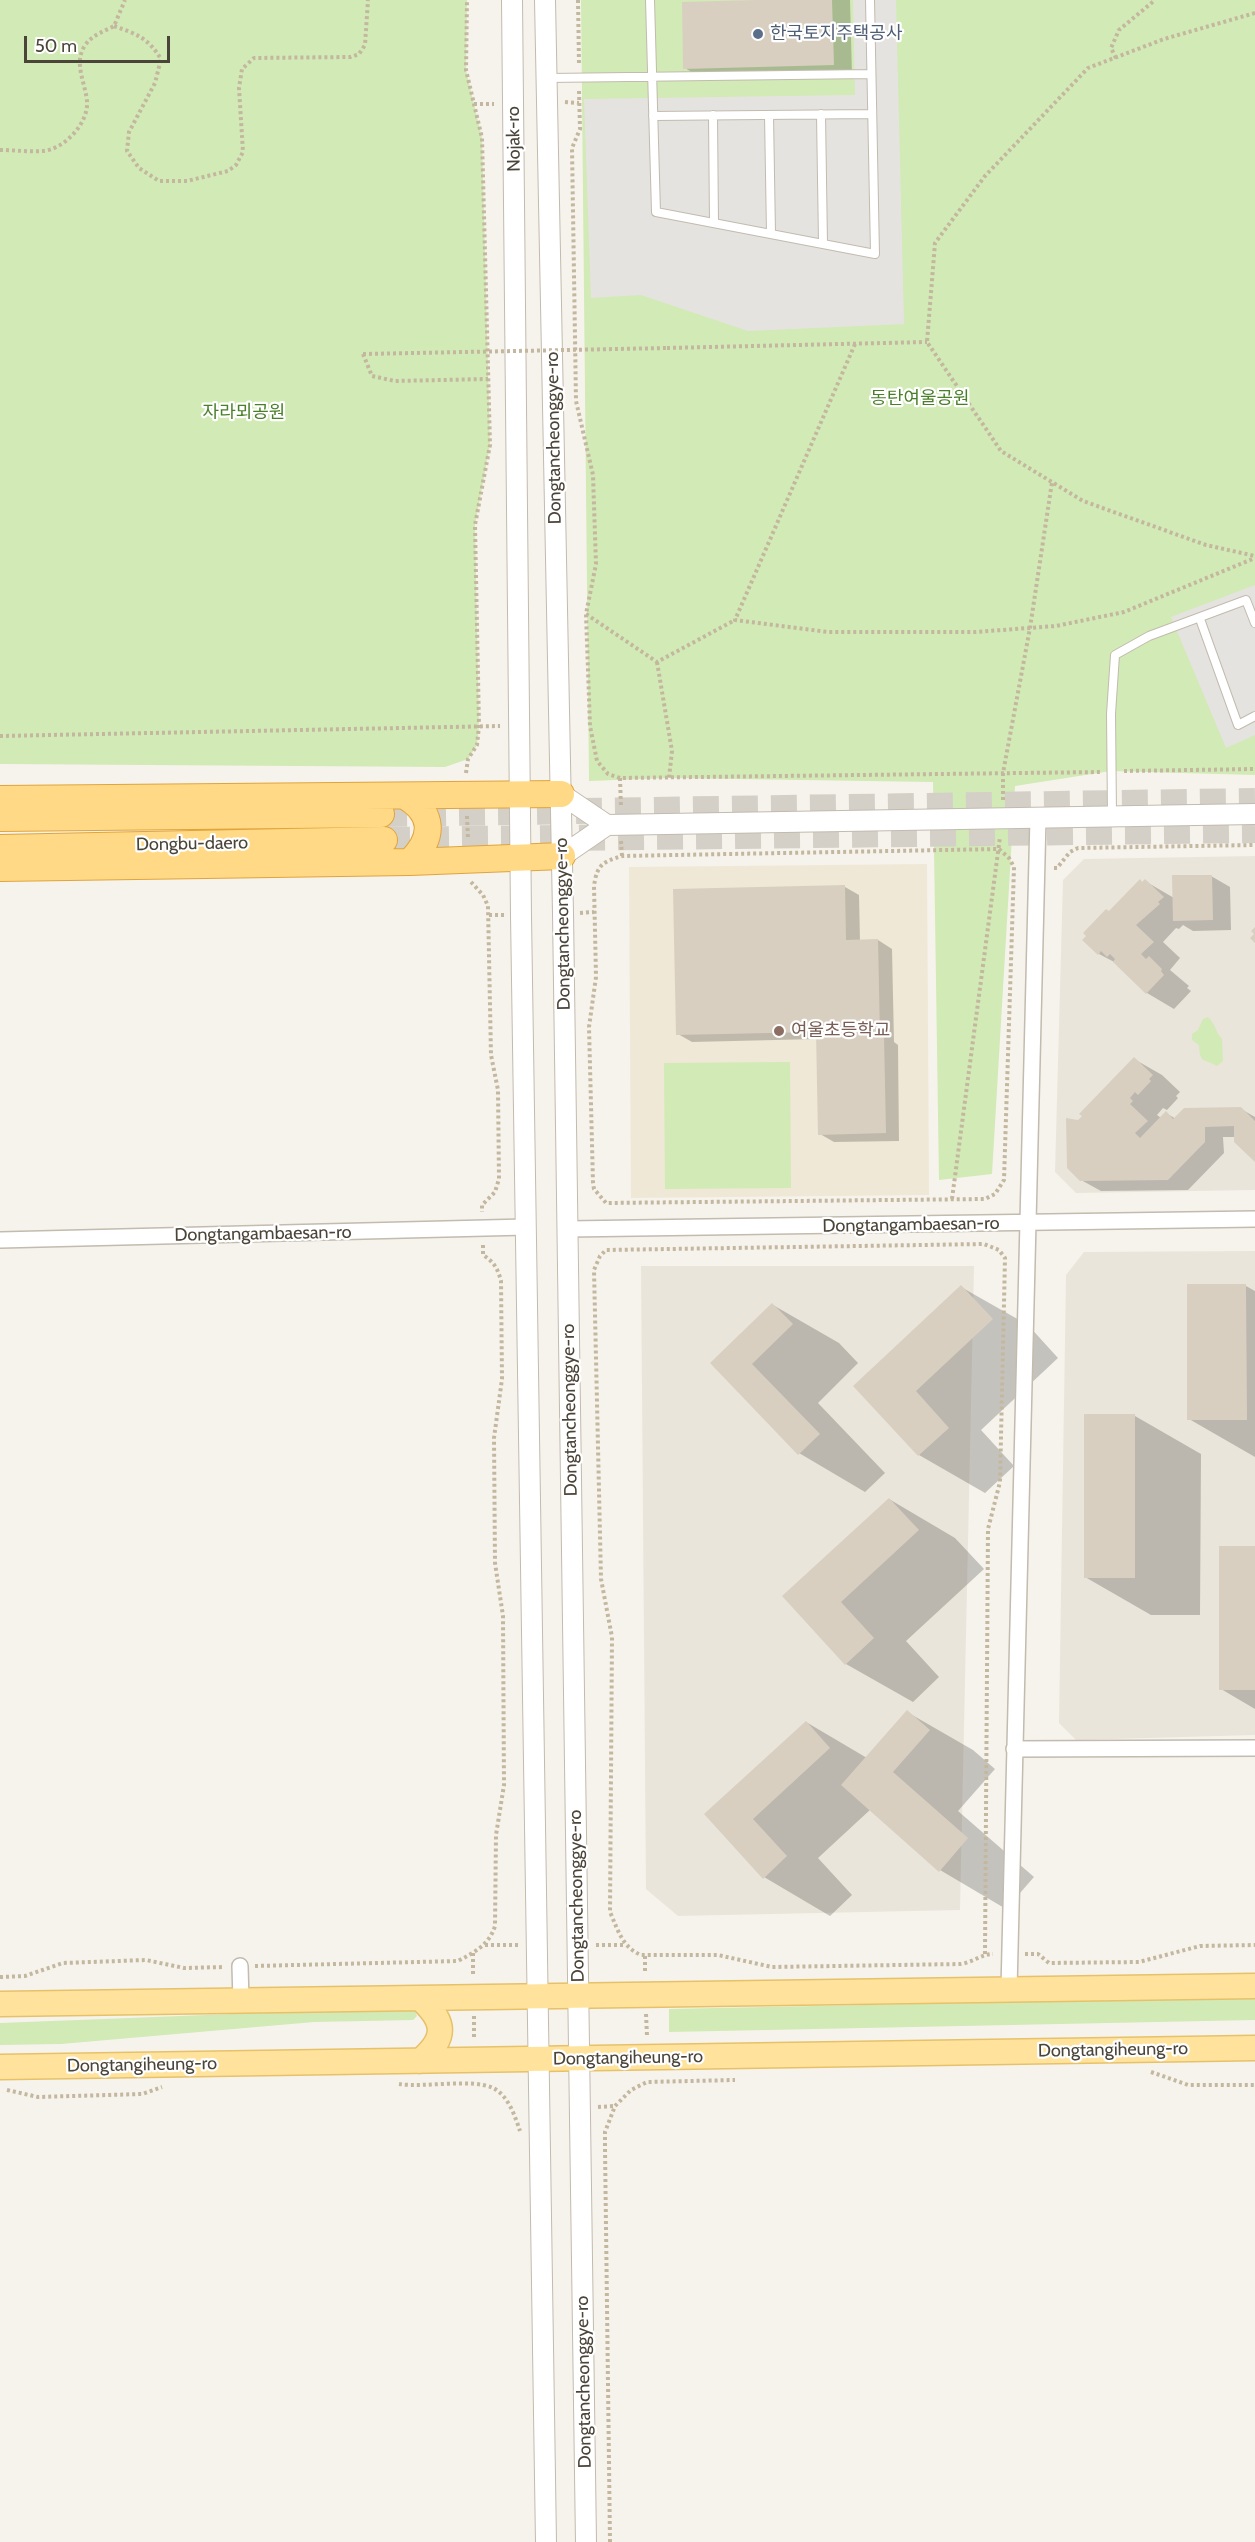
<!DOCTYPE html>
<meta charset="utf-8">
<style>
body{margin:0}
#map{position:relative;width:1255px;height:2542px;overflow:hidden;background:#f6f3ec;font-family:Cabin,sans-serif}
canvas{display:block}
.scale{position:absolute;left:24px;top:36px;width:146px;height:27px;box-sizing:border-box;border:3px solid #4b4439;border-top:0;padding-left:8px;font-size:18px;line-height:21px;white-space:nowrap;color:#4b4439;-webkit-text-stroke:4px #fff;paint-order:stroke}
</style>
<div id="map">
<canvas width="1255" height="2542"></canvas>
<div class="scale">50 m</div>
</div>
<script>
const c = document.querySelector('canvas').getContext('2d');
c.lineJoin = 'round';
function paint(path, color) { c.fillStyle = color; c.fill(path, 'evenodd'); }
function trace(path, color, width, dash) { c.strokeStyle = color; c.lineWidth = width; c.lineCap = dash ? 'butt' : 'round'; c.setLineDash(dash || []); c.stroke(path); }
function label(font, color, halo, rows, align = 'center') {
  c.font = font + ' Cabin,"Noto Sans KR",sans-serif'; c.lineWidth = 4.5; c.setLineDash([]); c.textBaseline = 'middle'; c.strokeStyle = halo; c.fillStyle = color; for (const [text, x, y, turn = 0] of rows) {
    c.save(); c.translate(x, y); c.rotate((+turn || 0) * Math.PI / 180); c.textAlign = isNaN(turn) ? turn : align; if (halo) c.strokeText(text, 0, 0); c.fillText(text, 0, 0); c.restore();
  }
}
paint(new Path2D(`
 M1255,856V1190L1076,1193L1055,1172L1063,880L1084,859Z
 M1255,1251V1735L1076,1740L1059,1723L1066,1275L1084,1252Z
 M641,1266H974L960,1910L678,1916L646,1889Z`), '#eae5da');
paint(new Path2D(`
 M927,864L929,1195L631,1198L629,867Z`), '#efe8d6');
paint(new Path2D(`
 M0,0H467L466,70L482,138L490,445L475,525L479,726L477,745L468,759L445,767L0,764Z
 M581,0H1255V775L1111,771L1015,786L992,1174L939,1180L933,782L669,778L589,781Z
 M1208,1017C1216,1024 1215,1032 1222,1039L1223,1061L1217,1066C1204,1058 1200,1065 1199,1045L1192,1040V1034L1198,1030L1203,1019Z
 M790,1062L791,1188L665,1189L664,1063Z
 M1255,1997V2020L669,2032V2009Z
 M413,2007L417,2016L413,2020L314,2022L61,2044L0,2045V2023Z`), '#d2eab5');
paint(new Path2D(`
 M853,0H896L904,324L748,331L641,295L591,298L584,99L855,95Z
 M1255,585V735L1226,748L1171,617Z`), '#e5e3e0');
paint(new Path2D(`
 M776,0H850L852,75L703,79L685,68Z
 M1211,876L1230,887L1231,930L1193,931L1183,925L1179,929L1176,928L1163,942L1180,958L1170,970L1189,986L1187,988L1191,991L1174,1009L1147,993L1118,964L1099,954L1110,913L1145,881L1174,898Z
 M845,887L859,895L860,941L878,940L892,949L894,1042L898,1045L899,1141L834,1142L820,1134L818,1039L692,1042L678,1034L675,890Z
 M1134,1059L1162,1075L1180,1092L1176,1096L1178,1098L1167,1110L1163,1108L1157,1115L1161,1118L1166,1113L1176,1119L1241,1109L1255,1117V1160L1236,1137H1223L1224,1153L1188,1190L1101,1191L1081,1180L1079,1121Z
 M1189,1286H1246L1255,1291V1457L1189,1419Z
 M961,1287L1028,1325L1058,1358L981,1430L1014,1466L985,1493L919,1455L855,1386Z
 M773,1305L839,1343L858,1363L818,1403L885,1473L865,1492L799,1453L712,1364Z
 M1135,1416L1201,1454L1200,1615H1151L1085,1577Z
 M889,1499L955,1538L984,1569L906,1641L939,1677L913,1702L846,1664L784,1597Z
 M1255,1548V1709L1221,1689Z
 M907,1712L973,1750L995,1769L958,1811L1034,1877L1006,1909L940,1870L871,1809L818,1858L852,1895L830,1916L764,1877L706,1815L806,1722L867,1758Z`), '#0003');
paint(new Path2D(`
 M757,0H832L834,65L683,69L682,2Z
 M1172,875H1212L1213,920L1173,921Z
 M1140,879L1142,882L1145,879L1164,897L1158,902L1160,904L1136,925L1154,942L1141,954L1146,959L1149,956L1162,969L1161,971L1164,975L1146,994L1113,962L1115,959L1110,954L1107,957L1101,951L1098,955L1082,940L1086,936L1083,933L1106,909L1109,911Z
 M845,885L846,940L878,939L880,1035H884L886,1133L818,1135L816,1032L676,1035L673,889Z
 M1255,927V943L1250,938L1254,934L1251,931Z
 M1134,1057L1153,1075L1149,1079L1151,1081L1138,1095L1135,1092L1130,1098L1133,1101L1130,1104L1148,1121L1135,1133L1140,1138L1166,1111L1173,1119L1184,1108L1241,1107L1255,1121V1162L1234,1142V1126L1205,1127V1142L1168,1180L1080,1181L1067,1168L1066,1118L1078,1120L1082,1116L1079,1114Z
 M1187,1284H1246L1247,1420H1187Z
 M961,1285L993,1319L916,1391L949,1428L918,1456L853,1386Z
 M772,1303L793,1324L752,1364L820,1434L798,1455L710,1363Z
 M1084,1414H1135V1578H1084Z
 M889,1498L919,1530L841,1602L874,1638L845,1665L782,1596Z
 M1219,1546H1255V1690H1219Z
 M907,1710L930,1730L893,1772L968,1838L939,1872L841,1785Z
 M806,1721L830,1748L753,1819L787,1856L763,1879L704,1814Z`), '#d8cfc1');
trace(new Path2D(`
 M381,814L1255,801
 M384,840L1255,830`), '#d4d0c8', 26, [26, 13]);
const service = new Path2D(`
 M650,0L656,212L875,254L870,0
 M548,78L871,74
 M821,114L823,244
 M713,115L714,223
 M769,115L771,234
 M653,116L872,114
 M1200,619L1238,725L1255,716
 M1112,815L1111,714L1115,655L1149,636L1246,600L1255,623`);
const minor = new Path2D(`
 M568,1229L1255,1219
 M0,1240L526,1227
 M1014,1749L1255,1748
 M240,1966L241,2001
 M1009,1989L1038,818`);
const tertiary = new Path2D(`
 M512,0L521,915L546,2542
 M545,0L563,913L586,2542
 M561,794L607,825
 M562,856L607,825L1255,814`);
const primary = new Path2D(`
 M0,2004L1255,1986
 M420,2061C447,2038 446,2022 420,1998
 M0,2067L1255,2048`);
const trunk = new Path2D(`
 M405,796C435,814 434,838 410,862
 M0,799L561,794
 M0,818L381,814
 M0,848L384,840
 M0,868L410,862L562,856`);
trace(service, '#c2bbae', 10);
trace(minor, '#c2bbae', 18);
trace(tertiary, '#c2bbae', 22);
trace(primary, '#e6c16a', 27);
trace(trunk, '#e0a43c', 28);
trace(new Path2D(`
 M578,0L579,65
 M1255,13L1164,39L1088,68L985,176L935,243L927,342L1001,451L1083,501L1206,545L1255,556
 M114,26C137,34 148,38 161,59L155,83L129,132L127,151L139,168L159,181H187L228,171L236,165L243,152L239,88L242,69L254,58L351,57L359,54L365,45L368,0
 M1116,58L1111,48L1119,30L1155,0
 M579,91L580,129L572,148L576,401L593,475L596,564L586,614L590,726L597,761L608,774L620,778L1101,772
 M565,102L579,103
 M474,104H494
 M0,150C14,150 28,152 42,151C64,150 89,123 87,101C85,82 74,64 84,47C91,35 103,32 114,26L125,0
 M855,344L735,620L828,632H975L1056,626L1124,612L1255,558
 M667,348L927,342
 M363,354L372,376L395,381L488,379
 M586,614L657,662L735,620
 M657,662L672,751L669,778
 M0,736L500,726
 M1124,771L1255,769
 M466,773L468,759L477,745L479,726L475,525L490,445L482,138L466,70L467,0
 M620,778L621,807
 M1003,800V773L1030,628L1052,482
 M467,816L468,839
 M621,841L622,856
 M999,849L1009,858L1014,867L1004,1180L995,1194L985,1199L606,1203L594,1189L593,1183L589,1027L596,977L594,886C597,865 602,862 622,856Z
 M1054,868H1057L1070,852L1078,848L1255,845
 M471,882L483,895L488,906L491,1055L498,1090L499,1179L495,1192L482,1205V1212
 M580,913L594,912
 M489,915H504
 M952,1199L1000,837
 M485,1945H520
 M596,1945H625
 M473,1953V1976
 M985,1954L988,1529L1000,1482L1005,1258L999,1250L984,1244L606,1250L600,1256L594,1270L601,1579L612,1637L610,1912C618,1930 622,1947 641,1955H718L772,1967L961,1964C973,1962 982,1954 993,1954
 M1025,1954H1038L1049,1963L1139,1962L1200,1946L1255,1945
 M645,1956V1973
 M255,1966L458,1961C475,1952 489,1945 495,1926L496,1835L504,1785L503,1616L495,1563L494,1438L502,1379L501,1281C498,1269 494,1262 483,1255V1244
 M0,1977L25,1976L63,1963L146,1960L184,1968L224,1967
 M646,2014L647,2036
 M474,2016V2039
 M1151,2072L1188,2085H1255
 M399,2084C425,2088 471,2078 493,2088C508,2095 515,2116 520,2131
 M7,2090L38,2097L142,2094L162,2087
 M598,2107L615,2106
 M610,2542L605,2147V2132L615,2106L631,2090L647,2082L735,2080`), '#c4b79f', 4, [3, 3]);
trace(service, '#fff', 8);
trace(minor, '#fff', 15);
trace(tertiary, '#fff', 20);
trace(primary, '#ffe39c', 24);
trace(trunk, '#ffd985', 26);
trace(new Path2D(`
 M363,354L667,348`), '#c4b79f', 4, [3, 3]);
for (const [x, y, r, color] of [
 [758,34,6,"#5c6f8a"],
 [779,1031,6,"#8d6e63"]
]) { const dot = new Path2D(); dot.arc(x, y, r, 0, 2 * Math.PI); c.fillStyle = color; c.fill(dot); trace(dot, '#fff', 2); }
label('18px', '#4e5e75', '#fff', [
 ["한국토지주택공사",770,34]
], 'left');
label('18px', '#4b4439', '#fff', [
 ["Nojak-ro",514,139,-91],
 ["Dongtancheonggye-ro",554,438,-91],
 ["Dongbu-daero",192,844,-1],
 ["Dongtancheonggye-ro",563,924,-91],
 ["Dongtangambaesan-ro",911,1225,-1],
 ["Dongtangambaesan-ro",263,1234,-1],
 ["Dongtancheonggye-ro",570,1410,-91],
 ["Dongtancheonggye-ro",577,1896,-91],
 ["Dongtangiheung-ro",1113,2050,-1],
 ["Dongtangiheung-ro",628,2058,-1],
 ["Dongtangiheung-ro",142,2065,-1],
 ["Dongtancheonggye-ro",584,2382,-91]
]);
label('18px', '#4a7f2a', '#fff', [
 ["동탄여울공원",920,399],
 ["자라뫼공원",244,413]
]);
label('18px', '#785e54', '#fff', [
 ["여울초등학교",791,1031]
], 'left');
</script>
